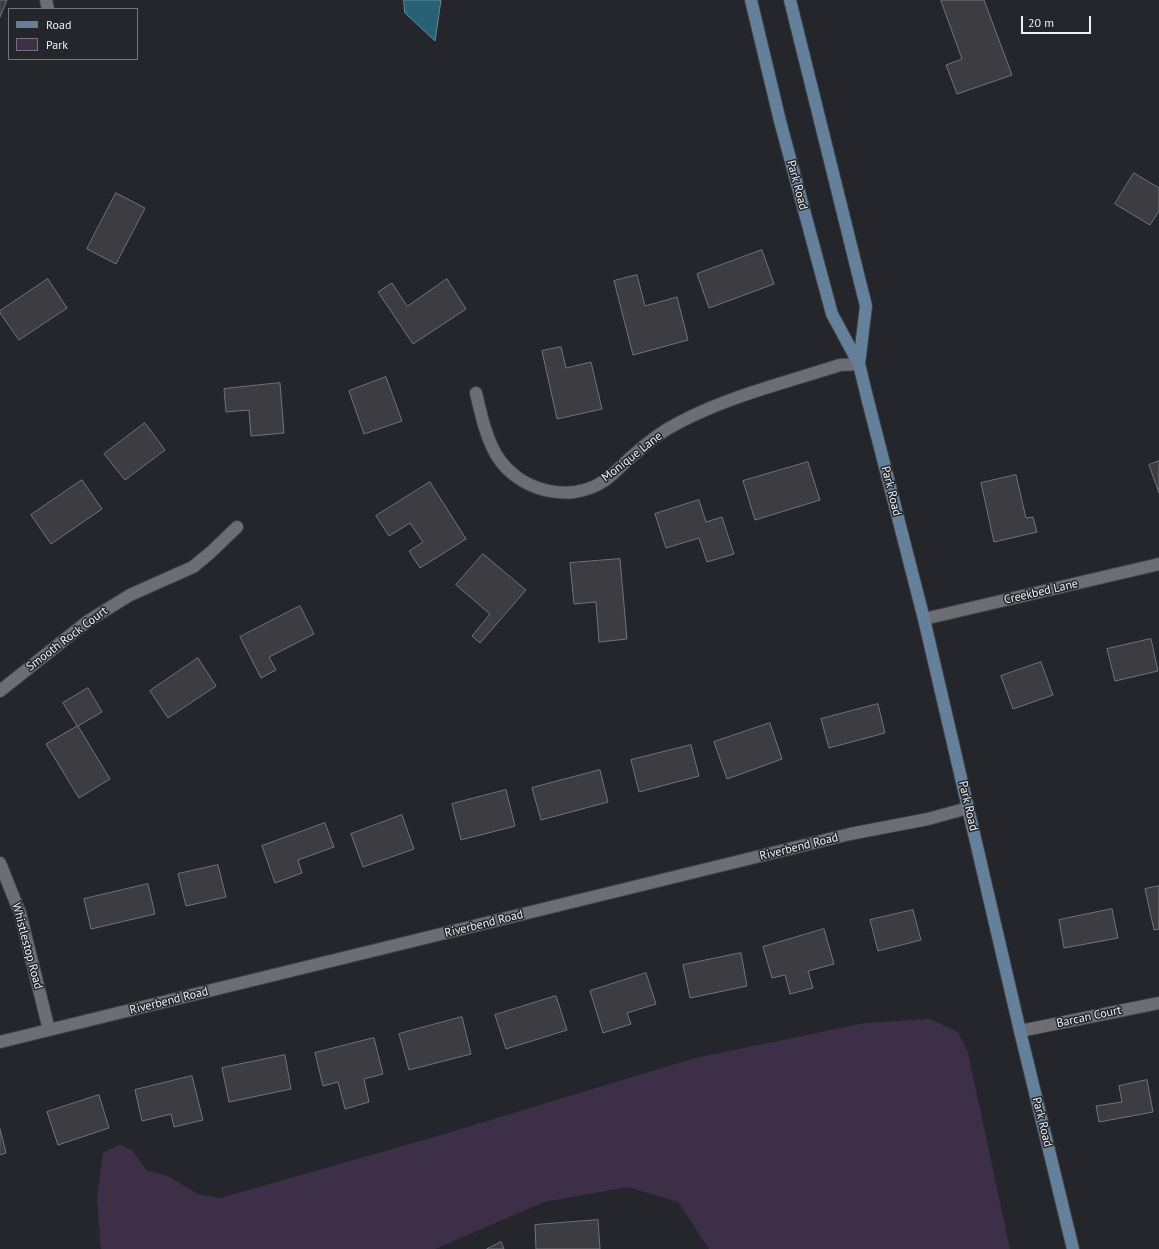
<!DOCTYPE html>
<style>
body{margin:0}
#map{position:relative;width:1159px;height:1249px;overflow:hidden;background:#24262b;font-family:"PT Sans",sans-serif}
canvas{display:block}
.legend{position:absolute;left:8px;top:8px;width:130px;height:52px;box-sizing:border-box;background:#24262b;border:1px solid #74767b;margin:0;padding:5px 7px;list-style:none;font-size:12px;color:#edeff2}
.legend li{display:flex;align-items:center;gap:8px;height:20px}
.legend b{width:20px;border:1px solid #74767b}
.scale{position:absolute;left:1021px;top:16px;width:70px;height:18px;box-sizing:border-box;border:2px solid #edeff2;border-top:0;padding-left:5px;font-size:12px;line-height:14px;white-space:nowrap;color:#edeff2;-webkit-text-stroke:3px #24262b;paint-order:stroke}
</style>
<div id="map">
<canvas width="1159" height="1249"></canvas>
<ul class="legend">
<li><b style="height:5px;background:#64809b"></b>Road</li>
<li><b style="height:11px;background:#3e2f49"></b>Park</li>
</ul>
<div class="scale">20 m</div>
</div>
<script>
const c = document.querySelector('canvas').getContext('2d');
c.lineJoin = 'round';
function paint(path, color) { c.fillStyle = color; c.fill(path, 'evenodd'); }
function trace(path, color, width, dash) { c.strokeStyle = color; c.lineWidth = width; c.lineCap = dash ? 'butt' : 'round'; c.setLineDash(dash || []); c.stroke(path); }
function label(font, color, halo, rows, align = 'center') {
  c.font = font + ' "PT Sans",sans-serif'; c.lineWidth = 3; c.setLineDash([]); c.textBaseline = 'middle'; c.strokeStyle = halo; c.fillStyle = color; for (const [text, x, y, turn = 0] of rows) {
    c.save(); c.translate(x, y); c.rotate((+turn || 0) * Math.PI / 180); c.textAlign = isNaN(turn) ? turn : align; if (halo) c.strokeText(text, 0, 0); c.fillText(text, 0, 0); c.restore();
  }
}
paint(new Path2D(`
 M930,1019L958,1032L968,1053L1010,1249H709L678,1202L628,1187L544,1202L435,1249H101L97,1197L103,1153L120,1144L133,1151L147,1171L168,1176L197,1194L220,1198L431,1138L695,1058L865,1023Z`), '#3e2f49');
const water = new Path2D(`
 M404,0H441L435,41L405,13Z`);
paint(water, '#286075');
trace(water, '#638b9a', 1);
const building = new Path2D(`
 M0,0H7L0,17Z
 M944,0H984L1012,75L957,94L946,65L962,59L941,1Z
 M1134,173L1159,188V211L1150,225L1115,204Z
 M116,193L145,208L116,264L87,249Z
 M762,250L774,284L709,308L697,274Z
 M637,275L645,306L677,297L688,340L633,355L614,281Z
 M48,279L67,308L19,340L0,313V311Z
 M447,279L466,309L413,344L378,292L392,283L407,306Z
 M561,347L566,368L591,362L602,409L557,419L542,351Z
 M386,377L402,421L364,434L349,391Z
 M280,383L284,433L251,436L249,410L226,412L224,389Z
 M145,423L165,450L125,480L104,454Z
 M1159,461V493L1149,465Z
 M808,462L820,500L755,520L743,481Z
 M1016,475L1026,518L1033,517L1037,532L994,542L981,483Z
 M82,480L102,509L51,544L31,515Z
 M430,482L466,539L420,568L409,551L423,542L410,523L389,536L376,516Z
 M699,500L706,522L722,517L734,554L707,562L699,538L666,548L655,514Z
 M483,554L526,590L480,643L472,636L490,614L456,585Z
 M620,559L627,639L599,642L596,602L574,604L570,563Z
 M300,606L314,634L269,657L276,670L261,678L240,637Z
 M1151,639L1158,671L1115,681L1107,649Z
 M198,658L216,686L168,718L150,691Z
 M1041,662L1053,695L1013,709L1001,676Z
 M88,688L102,712L78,726L110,779L79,798L46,744L77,726L63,703Z
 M878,704L885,733L829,748L821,719Z
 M770,723L782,759L727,779L714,742Z
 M691,745L699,776L639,792L631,760Z
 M600,770L608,802L541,820L532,788Z
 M506,790L515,826L461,840L452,804Z
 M402,815L414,849L363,867L351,834Z
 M325,823L334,847L298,860L302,873L275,883L262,846Z
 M218,865L226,897L186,906L178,874Z
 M148,884L155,914L91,929L84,899Z
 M1159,886V929L1154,930L1145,889Z
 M1112,909L1118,938L1064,948L1059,920Z
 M913,910L921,940L878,951L870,920Z
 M824,929L834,964L808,971L813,988L790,994L785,975L772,978L763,947Z
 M741,953L747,986L690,998L683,965Z
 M646,973L656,1004L627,1013L631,1024L603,1033L590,991Z
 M556,996L567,1030L506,1049L495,1015Z
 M462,1017L471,1054L409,1070L399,1034Z
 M374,1038L383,1074L364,1079L369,1102L345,1109L338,1082L323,1086L315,1053Z
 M285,1055L291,1089L229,1102L222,1068Z
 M192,1076L203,1120L174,1127L171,1114L142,1121L135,1090Z
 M1147,1080L1153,1112L1099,1122L1096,1106L1122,1102L1119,1086Z
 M99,1095L109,1128L58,1145L47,1112Z
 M0,1129L6,1153L0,1155Z
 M598,1220L600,1249H536L535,1225Z
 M501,1242L504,1249H487Z`);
paint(building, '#3d3c41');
trace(building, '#737378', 1);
const street = new Path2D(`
 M46,0L48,9
 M476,393C481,414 486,438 497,456C519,491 569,504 604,481C613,475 621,466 629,459C644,445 662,431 680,422C730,396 787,382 840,365L859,364
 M924,619L1159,564
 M0,691L88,621L130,595L193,567L210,553L237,527
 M0,863L20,913L49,1030
 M1020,1031L1159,1003
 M0,1042L850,834L928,819L968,808`);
const secondary = new Path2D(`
 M751,0L780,121L832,314L859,364L867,397L924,619L1020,1031L1073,1249
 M790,0L866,306L859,364`);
trace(street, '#3f4044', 14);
trace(secondary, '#3f4044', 14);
trace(street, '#6c6e74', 12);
trace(secondary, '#64809b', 12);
label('12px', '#edeff2', '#24262b', [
 ["Park Road",797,185,75],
 ["Monique Lane",632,457,-38],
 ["Park Road",891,491,76],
 ["Creekbed Lane",1041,592,-13],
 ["Smooth Rock Court",67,639,-37],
 ["Park Road",968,806,77],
 ["Riverbend Road",799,847,-14],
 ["Riverbend Road",484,924,-14],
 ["Whistlestop Road",27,946,75],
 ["Riverbend Road",169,1001,-14],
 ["Barcan Court",1089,1017,-12],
 ["Park Road",1042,1122,76]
]);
</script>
